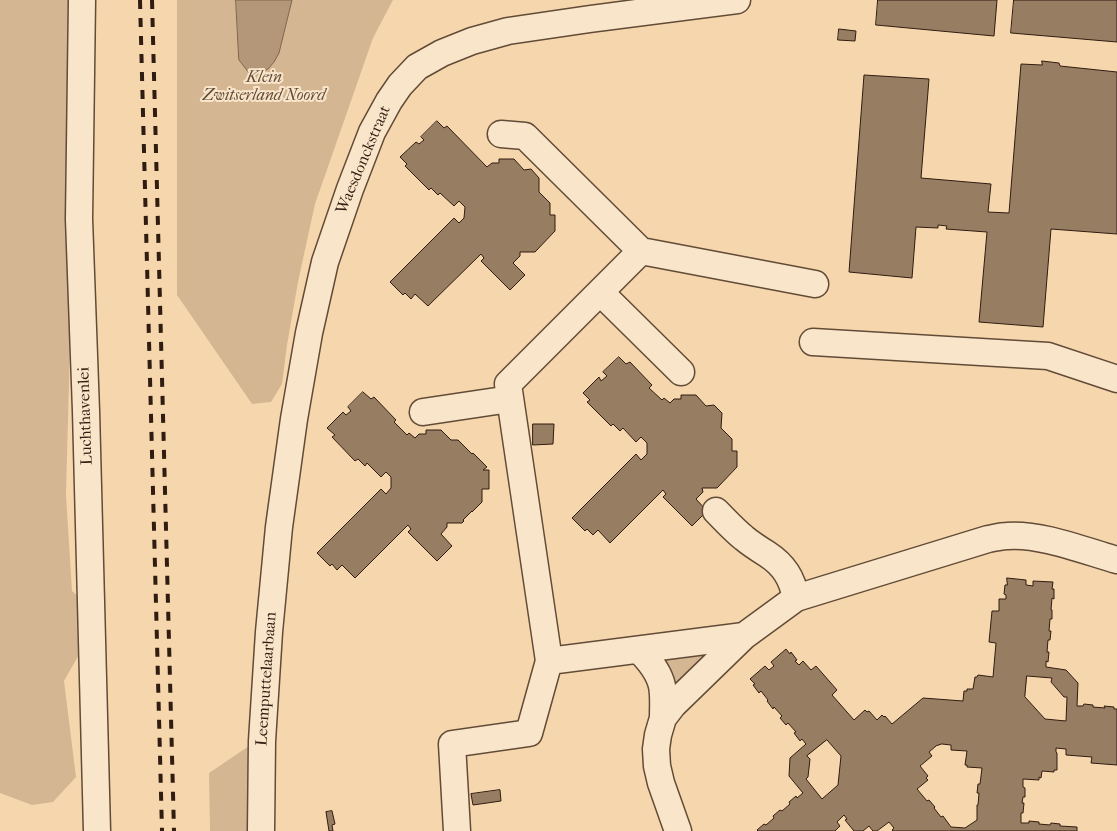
<!DOCTYPE html>
<style>
body{margin:0}
canvas{display:block;background:#f6d7ad}
</style>
<canvas width="1117" height="831"></canvas>
<script>
const c = document.querySelector('canvas').getContext('2d');
c.lineJoin = 'round';
function paint(path, color) { c.fillStyle = color; c.fill(path, 'evenodd'); }
function trace(path, color, width, dash) { c.strokeStyle = color; c.lineWidth = width; c.lineCap = dash ? 'butt' : 'round'; c.setLineDash(dash || []); c.stroke(path); }
function label(font, color, halo, rows, align = 'center') {
  c.font = font + ' "IM FELL French Canon",serif'; c.lineWidth = 4; c.setLineDash([]); c.textBaseline = 'middle'; c.strokeStyle = halo; c.fillStyle = color; for (const [text, x, y, turn = 0] of rows) {
    c.save(); c.translate(x, y); c.rotate((+turn || 0) * Math.PI / 180); c.textAlign = isNaN(turn) ? turn : align; if (halo) c.strokeText(text, 0, 0); c.fillText(text, 0, 0); c.restore();
  }
}
paint(new Path2D(`
 M0,0H72L76,118L66,495L72,591L85,602L89,637L64,681L76,777L53,802L32,805L0,793Z
 M177,0H393L373,38L315,204L298,282L287,345L282,384L271,402L252,404L177,295Z
 M710,653L672,696L659,654Z
 M252,744L251,831H210L209,773Z`), '#d4b792');
const water = new Path2D(`
 M236,0H292L279,53L274,62L268,69L256,75L249,73L239,60Z`);
paint(water, '#b39778');
trace(water, '#7f664e', 1);
const building = new Path2D(`
 M878,0H997L994,36L876,25Z
 M1014,0H1117V42L1011,33Z
 M839,29L856,31L855,41L838,40Z
 M1042,61L1059,63L1060,66L1117,72V234L1051,229L1043,327L979,322L987,232L946,229L947,226L938,225V228L916,227L912,278L849,272L864,75L929,79L921,178L991,184L988,212L1009,213L1021,64L1042,65Z
 M437,121L444,128L447,126L487,167L492,163H499V159H514L524,170L531,169L539,178V192L550,203V215H555V231L535,252H520V256L513,263L525,275L510,290L481,261L484,258L481,254L428,306L415,294L411,299L405,293L403,295L390,282L454,218L459,223L464,218L465,207L459,201L454,206L440,193L438,195L431,188L429,190L405,166L407,164L400,157L416,142L419,144L424,140L421,137Z
 M619,357L626,364L630,362L652,385L649,388L662,400L664,398L670,403L674,399H681V395H696L706,406L714,405L722,413L721,428L732,439V451H737V467L717,488H702L703,492L696,499L707,511L692,526L663,497L666,494L663,490L610,543L598,530L593,535L587,529L585,531L572,518L636,454L641,460L647,454V443L641,437L636,442L623,428L620,431L613,424L611,426L587,402L590,400L583,393L599,377L601,381L607,376L603,372Z
 M363,392L371,399L374,397L396,420L394,422L407,435L409,433L415,438L419,434H426V430H441L451,440H458L472,454L473,453L487,467L483,470H489V489H482V502L472,512V511L463,520L464,521L462,523H447V527L441,534L452,546L437,561L408,532L411,529L408,525L355,578L342,565L337,570L332,564L330,566L317,553L381,489L386,494L391,488V477L386,472L381,477L367,463L365,466L358,459L355,461L332,437L335,435L327,428L343,412L346,415L351,411L348,407Z
 M533,424H554L553,444L533,445Z
 M1007,578L1026,580V585L1033,586V581L1053,582L1052,589H1054V599L1052,598L1051,610H1052V619H1050L1049,631H1051L1050,640H1048L1047,652H1049L1048,662L1046,661V667L1066,670L1078,683L1077,706H1083L1084,704L1093,705V707L1105,708L1104,706L1114,707V709H1117V765L1091,763L1092,757L1066,755V749L1056,748V752L1057,753V770H1054V772L1042,771L1041,778L1039,777V780L1023,779V787L1025,788V797H1023L1022,803H1024L1023,813H1021V823H1029V821L1039,822V824L1050,825L1051,823L1060,824V826L1077,827V831H893L892,830L894,828L889,822L877,831H873L869,826L863,831H854L845,820L847,819L844,815L837,822L840,826L835,831H758L757,830L764,824L766,825L774,818L773,816L780,810L782,811L790,804L789,802L796,796L797,798L803,793L789,776L790,758L806,744L802,739L800,741L794,733L796,732L788,723L786,725L780,718L782,716L774,707L773,709L767,701L768,700L761,691L759,693L753,685L755,684L750,679L765,666L769,670L774,666L771,662L786,649L790,654L791,652L797,660L795,661L799,665L803,661L811,670L816,666L837,690L832,695L854,720L865,710L867,712L869,711L877,720L882,715L884,717L885,716L892,724L923,698L963,701L964,691H967V689H973L975,677H977L978,675L993,677L996,643L989,642L992,611H999V599H1006V595L1004,594L1005,585H1007ZM1027,676L1052,678L1051,682L1064,697H1067L1066,721L1045,719L1025,697ZM827,740L841,756L838,785L822,799L806,779L808,777L810,759L807,756ZM942,744L951,745V750L967,751L965,765H967V767L982,768L980,784H978L977,793H979L978,805H977V820L965,828L951,827L943,816L941,817L934,808L935,807L929,800L927,801L917,789L928,780L926,778L928,776L920,766L932,756L929,752L936,746Z
 M500,790L501,801L473,805L471,794Z
 M332,811L335,824L332,825L333,831H329L326,812Z`);
paint(building, '#977d62');
trace(building, '#301c10', 1);
const minor = new Path2D(`
 M82,0L79,219L86,411L97,831
 M501,134L525,136L641,251L815,284
 M641,251L508,384L549,661L744,636L796,598L988,539C994,538 1001,536 1007,536C1040,533 1085,551 1117,560
 M600,292L681,372
 M813,342L1048,356L1117,379
 M423,412L510,399
 M716,511C725,520 734,530 744,538C751,544 759,549 767,554C784,565 792,578 796,598
 M639,650C649,660 659,672 662,686C664,696 663,708 663,718
 M261,831L262,741L269,632L279,527L294,419L309,333L325,262L350,189L372,132L389,101L400,85L417,67L442,53L472,41L508,31L590,19L737,0
 M457,831L452,744L529,733L549,661
 M678,831L661,783L657,766L656,749L658,735L663,718L673,705L744,636`);
trace(minor, '#624b37', 29);
trace(minor, '#f9e5ca', 26);
trace(new Path2D(`
 M140,0L162,831
 M152,0L174,831`), '#301c10', 4, [9, 9]);
label('italic 16px', '#614a37', '#f9e5ca', [
 ["Klein",264,78],
 ["Zwitserland Noord",264,96]
]);
label('16px', '#301c10', '#f9e5ca', [
 ["Waesdonckstraat",364,160,-67],
 ["Luchthavenlei",86,416,-92],
 ["Leemputtelaarbaan",267,679,-86]
]);
</script>
